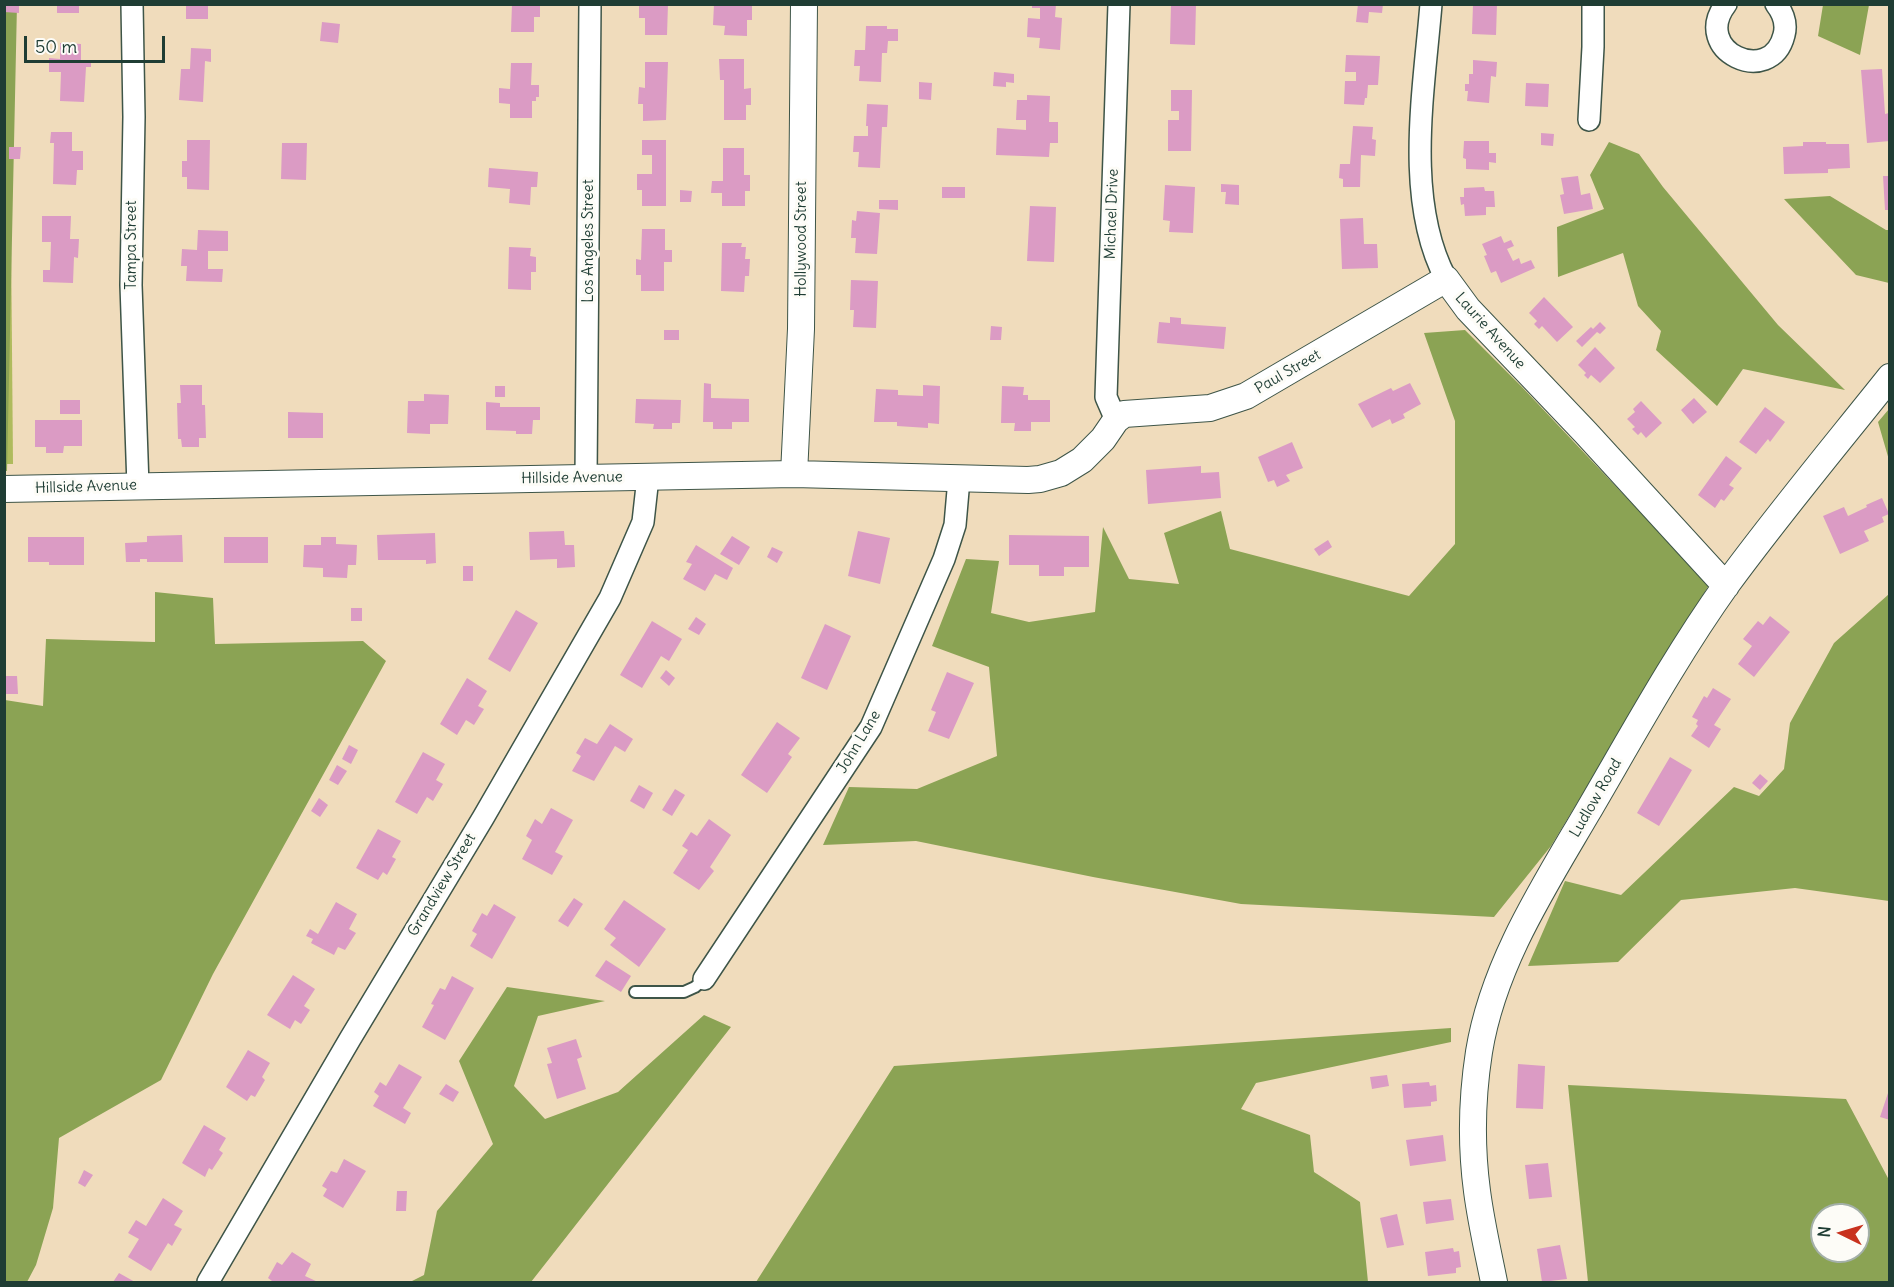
<!DOCTYPE html>
<style>
body{margin:0}
#map{position:relative;width:1894px;height:1287px;overflow:hidden;background:#f0dcbc;font-family:Delius,sans-serif}
canvas{display:block}
.frame{position:absolute;inset:0;border:6px solid #1f3d34;pointer-events:none}
.north{position:absolute;left:1810px;top:1203px;width:60px;height:60px;box-sizing:border-box;background:#fdfcf7;border:2px solid #a4b0a9;border-radius:50%;rotate:275deg;font-size:16px;font-weight:700;line-height:24px;text-align:center;color:#1f3d34}
.north::after{content:'';display:block;margin:auto;width:21px;height:27px;background:#c8321e;clip-path:polygon(50% 0,100% 100%,50% 72%,0 100%)}
.scale{position:absolute;left:24px;top:36px;width:141px;height:27px;box-sizing:border-box;border:3px solid #1f3d34;border-top:0;padding-left:8px;font-size:18px;line-height:21px;white-space:nowrap;color:#1f3d34;-webkit-text-stroke:4px #fdfcf7;paint-order:stroke}
</style>
<div id="map">
<canvas width="1894" height="1287"></canvas>
<div class="frame"></div>
<div class="north">N</div>
<div class="scale">50 m</div>
</div>
<script>
const c = document.querySelector('canvas').getContext('2d');
c.lineJoin = 'round';
function paint(path, color) { c.fillStyle = color; c.fill(path, 'evenodd'); }
function trace(path, color, width, dash) { c.strokeStyle = color; c.lineWidth = width; c.lineCap = dash ? 'butt' : 'round'; c.setLineDash(dash || []); c.stroke(path); }
function label(font, color, halo, rows, align = 'center') {
  c.font = font + ' Delius,sans-serif'; c.lineWidth = 6; c.setLineDash([]); c.textBaseline = 'middle'; c.strokeStyle = halo; c.fillStyle = color; for (const [text, x, y, turn = 0] of rows) {
    c.save(); c.translate(x, y); c.rotate((+turn || 0) * Math.PI / 180); c.textAlign = isNaN(turn) ? turn : align; if (halo) c.strokeText(text, 0, 0); c.fillText(text, 0, 0); c.restore();
  }
}
paint(new Path2D(`
 M4,5H9L13,464H4Z`), '#afbb5d');
paint(new Path2D(`
 M17,4L7,471H5L4,5Z
 M1823,5H1869L1860,55L1818,36Z
 M1609,142L1639,154L1663,187L1778,325L1845,390L1743,369L1717,406L1656,350L1661,331L1638,306L1623,253L1558,277L1557,227L1604,209L1590,175Z
 M1830,196L1886,230H1889V283L1856,275L1784,199Z
 M1465,330L1522,387L1709,585L1551,846L1494,917L1241,904L1093,877L916,841L823,845L849,787L917,789L997,756L989,667L932,646L966,559L999,561L991,613L1029,622L1095,612L1103,527L1129,579L1179,584L1164,533L1221,511L1230,549L1409,596L1455,544V421L1424,333Z
 M1889,409V460L1878,422Z
 M155,592L213,598L215,644L363,641L386,661L213,974L161,1080L59,1138L53,1208L36,1265L27,1282H5V700L43,706L46,639L155,642Z
 M1889,594V901L1795,888L1681,900L1618,962L1528,966L1565,881L1621,895L1734,787L1759,796L1784,769L1790,723L1834,643Z
 M507,987L605,1001L538,1016L514,1086L545,1119L618,1092L704,1015L731,1027L531,1282H410L424,1275L437,1211L493,1144L459,1061Z
 M1451,1028V1042L1256,1083L1241,1109L1310,1135L1314,1172L1360,1202L1368,1282H756L894,1066Z
 M1568,1085L1846,1099L1889,1180V1282H1588ZM1822,1215H1858V1251H1822Z`), '#8ba354');
paint(new Path2D(`
 M5,4H19V13L4,12Z
 M57,4H79V13H57Z
 M186,4H208V19H186Z
 M512,4H540V17H534V32H511Z
 M639,4H668L667,35H645V18H639Z
 M714,4H752V20H747V36L724,35L725,26L713,25Z
 M1032,4H1056L1055,17L1062,18L1060,50L1039,48L1040,38L1027,37L1028,18L1040,19V8H1032Z
 M1171,4H1196L1195,45L1170,44Z
 M1358,4H1383L1382,13L1369,12L1368,23L1356,22Z
 M1497,4L1496,35L1472,34L1473,5Z
 M322,22L340,24L338,43L320,41Z
 M866,26H887V29H898V41H888L887,53H882L881,82L859,81L860,66H854L855,50H865Z
 M60,43L81,44V60L91,61V67H86L84,102L60,101L61,72H49V58L60,59Z
 M191,48L211,49V62L205,61L203,102L179,100L181,69H190Z
 M1346,55L1380,56L1378,85H1368L1367,98H1365L1364,105L1344,104L1345,81H1356V72H1345Z
 M719,59H744V89L751,88V105H746V120H724V80H720Z
 M1473,60L1497,62L1496,77L1491,76L1489,103L1467,101L1468,91H1465V84H1469V74H1473Z
 M645,62H668L666,120L643,121V104H638L639,87L645,88Z
 M511,63H532L531,85H539V97H536V101H532V118H510V104L499,103V88L510,89Z
 M1882,69L1885,114L1889,113L1890,141L1867,143L1861,70Z
 M994,72L1014,74V83L1006,82V87L993,86Z
 M919,82L932,83L931,100L919,99Z
 M1526,83L1549,84L1548,107L1525,106Z
 M1171,90H1192L1191,151H1168V120H1179V111H1171Z
 M1027,95L1050,96L1049,122H1058V143H1050L1049,157L996,155L997,128L1026,130V120H1016L1017,100H1027Z
 M867,104L888,105L887,127H882L880,168L858,167L859,152H853L854,136H868V126H866Z
 M1353,126L1373,127L1372,139L1376,140L1375,156L1361,155L1360,187H1343V179L1339,178L1340,164H1350Z
 M51,132H72V151H83V170H77L76,185L53,184L54,143H50Z
 M1541,133L1554,134L1553,146L1541,145Z
 M187,140H210L209,190L187,189V177H182V161H187Z
 M642,140H666V206H642V190H637V174H652V155H642Z
 M1464,141H1489V153H1496V163L1489,162V170L1466,169V159L1463,158Z
 M1803,142H1826V144H1849L1850,168L1828,169V173L1784,174L1783,147L1803,146Z
 M282,143H307L306,180L281,179Z
 M9,147H21L20,159H9Z
 M723,148H744V175H750V191H745V206H722V193H711L712,181H723Z
 M489,168L538,172L537,187H531L530,205L509,203L510,189L488,187Z
 M1578,176L1581,195L1590,193L1593,209L1564,214L1560,195L1564,194L1561,178Z
 M1883,176H1890V210H1885Z
 M1221,184L1239,185V205L1225,204L1226,192H1221Z
 M1165,185L1195,187L1193,233L1169,232L1170,221L1163,220Z
 M942,187H965V198H942Z
 M1484,187L1485,191H1494L1495,207H1486V215L1465,216L1464,204L1461,205L1460,197H1464V188Z
 M680,190L692,191L691,202H680Z
 M879,200H898V210L879,209Z
 M1030,206L1056,207L1054,262L1027,261Z
 M857,211L880,213L877,254L855,253L856,238H851L852,220L856,221Z
 M42,216H71L70,239H79L78,258L74,257L73,283L43,282V270H50L51,242H42Z
 M1363,218L1364,244H1377L1378,268L1342,269L1340,219Z
 M642,229H665V250H672V262H664V291H641V275H636V259L641,260Z
 M198,230L228,231V251H208V269H223L222,282L186,281L187,266H181L182,249L197,250Z
 M1501,236L1504,243L1511,240L1514,246L1507,249L1513,261L1519,258L1521,264L1531,260L1535,268L1501,283L1496,271L1491,273L1484,256L1487,255L1482,244Z
 M722,243H742L741,247H746L745,259H750L749,276H745L744,292L721,291Z
 M509,247L531,248L530,256L536,257V272H531V290L508,289Z
 M851,280L878,281L876,328L853,327L854,310H850Z
 M1544,297L1573,327L1557,342L1542,326L1539,329L1534,324L1537,321L1529,313Z
 M1170,317L1181,318V324L1226,327L1224,349L1157,343L1159,322L1170,323Z
 M1600,322L1606,328L1600,334L1597,332L1582,347L1576,341L1591,327L1593,329Z
 M991,326L1002,327L1001,340H990Z
 M664,330H679V340H664Z
 M1595,347L1615,368L1600,383L1591,375L1588,379L1584,375L1586,373L1578,365Z
 M704,383L711,384V398L749,399V422H732V429H713V422H703Z
 M1410,383L1421,404L1403,414L1405,418L1392,424L1390,419L1372,428L1358,404L1391,388L1393,391Z
 M180,385H202V405H205L206,438H199V447H182L181,439H178L177,403H181Z
 M923,385L940,386L939,424L928,423V428L897,426V422H874L876,389L898,390V395L923,396Z
 M495,386H505V397H495Z
 M1002,386L1024,387L1023,395H1028V400H1050V422H1031V431H1014L1015,423H1001Z
 M424,394L449,395L448,424H430V434L407,433L408,401H424Z
 M1694,398L1707,412L1693,424L1681,410Z
 M636,399L681,400L680,423H672V429H653L654,424L635,423Z
 M60,400H80V414H60Z
 M1641,401L1662,423L1646,438L1641,432L1638,435L1632,429L1635,427L1627,419L1635,412L1633,409Z
 M486,402L500,403V407H540V420H533L532,434H516V431L486,430Z
 M1765,407L1785,422L1770,442L1768,439L1756,454L1739,442Z
 M288,412L323,413V438H288Z
 M35,420H82V446H64L63,453H46V447H35Z
 M1292,442L1303,468L1286,475L1290,481L1277,487L1274,480L1268,482L1258,457Z
 M1726,456L1742,468L1729,485L1734,488L1724,501L1721,499L1715,508L1698,495Z
 M1201,466V473L1219,472L1221,498L1148,504L1146,470Z
 M1882,498L1889,514L1882,517L1884,522L1864,531L1869,541L1840,554L1823,516L1844,507L1848,516L1867,507L1866,505Z
 M564,531L565,545H574L575,567L557,568V559L530,560L529,532Z
 M858,531L890,538L880,584L848,576Z
 M435,533L436,563L426,564V560H378L377,535Z
 M182,535L183,562H147V559H140V562H126L125,543L147,542V536Z
 M1009,535L1089,536V567H1064V576H1039V565H1009Z
 M732,536L750,547L739,565L720,554Z
 M28,537H84V565H49V562H28Z
 M224,537H268V563H224Z
 M321,537H336V544L357,545L356,565H348L347,578L323,577V568L303,567L304,545H321Z
 M1328,540L1332,547L1319,556L1314,549Z
 M696,545L733,568L727,580L715,574L705,591L683,579L692,564L686,562Z
 M772,547L783,552L777,563L767,557Z
 M463,566H473V581H463Z
 M351,608H362V621H351Z
 M516,610L538,623L510,672L488,659Z
 M1770,616L1790,632L1754,677L1738,664L1752,646L1743,639L1758,621L1763,625Z
 M696,617L706,624L699,635L688,629Z
 M652,621L682,639L669,661L661,656L642,688L620,675Z
 M825,624L851,636L827,690L801,678Z
 M666,670L675,678L669,686L660,678Z
 M947,672L974,683L949,739L928,731L936,712L931,710Z
 M4,676H17L18,694H4Z
 M467,678L487,691L478,706L484,709L474,725L466,720L457,735L440,724Z
 M1713,688L1731,699L1714,725L1721,729L1709,748L1691,736L1698,726L1696,724L1698,720L1692,717L1704,696L1707,698Z
 M777,722L800,738L788,754L792,757L767,793L741,775Z
 M610,724L633,739L625,752L615,746L594,781L572,771L581,756L576,753L585,738L597,744Z
 M349,745L358,750L351,764L342,759Z
 M423,752L445,764L436,780L443,784L433,801L427,797L417,814L395,802Z
 M1670,757L1692,770L1659,826L1637,813Z
 M337,765L347,771L338,785L329,780Z
 M1760,774L1768,781L1760,790L1752,783Z
 M639,785L653,793L644,809L630,801Z
 M675,789L685,795L672,816L662,810Z
 M319,798L328,805L320,817L311,811Z
 M551,808L573,820L555,852L563,856L552,875L522,859L532,840L526,836L535,819L542,824Z
 M709,819L731,835L710,867L714,871L699,890L673,873L688,850L682,846L691,832L697,836Z
 M378,829L401,841L392,857L396,859L387,875L383,872L378,880L356,868Z
 M574,898L583,904L568,927L558,921Z
 M624,900L666,929L639,967L610,945L616,938L604,929Z
 M336,902L357,914L349,929L356,933L345,950L338,947L334,955L311,943L313,939L306,936L310,929L318,934Z
 M494,904L516,917L492,959L470,946L477,934L472,931L482,913L487,916Z
 M606,960L631,976L621,992L595,976Z
 M293,975L315,989L304,1006L310,1010L301,1024L295,1020L290,1029L267,1015Z
 M452,976L474,988L445,1040L422,1027L434,1005L431,1004L440,988L445,990Z
 M576,1039L582,1057L577,1059L586,1089L557,1099L547,1064L552,1063L547,1048Z
 M248,1050L270,1063L262,1077L265,1080L255,1097L251,1095L247,1101L226,1087Z
 M399,1064L422,1077L403,1108L411,1113L405,1124L373,1106L379,1096L374,1092L380,1082L386,1086Z
 M1518,1064L1545,1066L1543,1109L1516,1108Z
 M1387,1075L1389,1086L1372,1089L1370,1077Z
 M1429,1082L1430,1086L1436,1085L1437,1101L1431,1102V1106L1404,1108L1402,1084Z
 M446,1084L459,1092L453,1102L439,1094Z
 M1889,1090H1890V1120L1880,1117Z
 M204,1125L226,1138L219,1150L223,1153L212,1170L209,1168L205,1177L182,1163Z
 M1443,1135L1446,1161L1410,1166L1406,1140Z
 M344,1159L366,1171L343,1208L323,1196L327,1189L322,1186L331,1171L337,1173Z
 M1548,1163L1552,1197L1529,1199L1525,1165Z
 M84,1170L93,1175L85,1187L78,1183Z
 M397,1191H407L406,1211H396Z
 M163,1198L183,1211L174,1225L182,1229L172,1246L168,1243L151,1271L128,1257L139,1239L128,1233L136,1220L146,1226Z
 M1451,1199L1454,1220L1426,1224L1423,1202Z
 M1397,1214L1404,1245L1387,1248L1380,1218Z
 M1560,1245L1567,1279L1542,1282L1537,1249Z
 M1453,1248L1454,1252L1459,1251L1461,1267L1456,1268V1273L1428,1276L1425,1252Z
 M292,1252L311,1264L305,1276L318,1282H271L272,1281L268,1278L277,1262L282,1265Z
 M119,1273L135,1282H113Z`), '#db9bc4');
const service = new Path2D(`
 M635,992H684L695,987L704,979`);
const minor = new Path2D(`
 M132,4L134,117L131,285L138,486
 M1431,4C1424,91 1404,200 1446,279
 M1726,4C1690,51 1771,88 1784,35C1787,24 1783,13 1776,4
 M1589,120L1593,47V4
 M1116,420L1106,397L1119,4
 M586,477L590,4
 M704,979L871,727L944,559L955,525L959,479
 M208,1282L350,1039L483,818L610,598L643,522L648,477`);
const tertiary = new Path2D(`
 M794,474L801,329L804,4
 M4,489L794,474L1028,480L1040,479L1061,473L1082,460L1103,439L1116,420L1124,414L1210,408L1246,396L1446,279L1468,309L1586,433L1726,586
 M1494,1282C1488,1252 1481,1222 1477,1191C1471,1146 1472,1097 1479,1052C1493,965 1543,888 1587,813C1632,736 1675,657 1727,584C1779,513 1835,446 1890,377`);
trace(service, '#3e5548', 14);
trace(minor, '#3e5548', 24);
trace(tertiary, '#3e5548', 28);
trace(service, '#fff', 10);
trace(minor, '#fff', 21);
trace(tertiary, '#fff', 26);
label('15px', '#1f3d34', '#fdfcf7', [
 ["Michael Drive",1112,214,-88],
 ["Hollywood Street",802,239,-90],
 ["Los Angeles Street",589,241,-90],
 ["Tampa Street",132,245,-90],
 ["Laurie Avenue",1490,331,48],
 ["Paul Street",1288,372,-30],
 ["Hillside Avenue",572,478,-1],
 ["Hillside Avenue",86,487,-2],
 ["John Lane",859,742,-59],
 ["Ludlow Road",1596,798,-60],
 ["Grandview Street",442,885,-59]
]);
</script>
